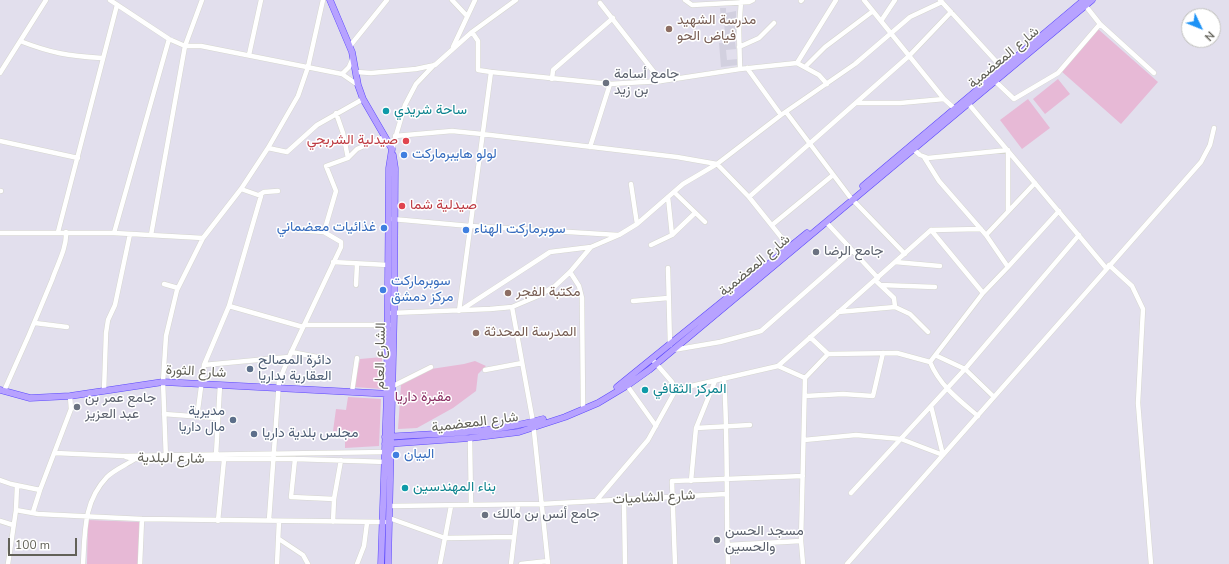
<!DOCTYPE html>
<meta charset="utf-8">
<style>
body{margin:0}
#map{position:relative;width:1229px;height:564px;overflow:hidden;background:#e2dfed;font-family:"Nunito Sans",sans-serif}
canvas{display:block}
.north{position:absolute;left:1181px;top:8px;width:40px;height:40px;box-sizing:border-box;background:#fff;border:1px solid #c0c0bc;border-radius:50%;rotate:133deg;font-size:11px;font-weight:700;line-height:16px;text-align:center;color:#626158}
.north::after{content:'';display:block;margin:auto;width:14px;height:18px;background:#1c92f6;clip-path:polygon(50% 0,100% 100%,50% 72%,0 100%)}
.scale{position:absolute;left:8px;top:538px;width:69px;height:18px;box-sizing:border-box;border:2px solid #626158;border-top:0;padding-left:5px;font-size:12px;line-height:14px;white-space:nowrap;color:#626158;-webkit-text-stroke:3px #fff;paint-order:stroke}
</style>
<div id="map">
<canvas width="1229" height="564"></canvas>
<div class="north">N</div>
<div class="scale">100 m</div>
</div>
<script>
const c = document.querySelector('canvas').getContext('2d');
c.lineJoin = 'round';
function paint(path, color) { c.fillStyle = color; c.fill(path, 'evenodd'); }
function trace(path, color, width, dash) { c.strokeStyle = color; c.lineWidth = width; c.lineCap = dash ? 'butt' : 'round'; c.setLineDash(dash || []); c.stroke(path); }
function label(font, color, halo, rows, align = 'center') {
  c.font = font + ' "Nunito Sans",Vazirmatn,sans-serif'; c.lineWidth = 3; c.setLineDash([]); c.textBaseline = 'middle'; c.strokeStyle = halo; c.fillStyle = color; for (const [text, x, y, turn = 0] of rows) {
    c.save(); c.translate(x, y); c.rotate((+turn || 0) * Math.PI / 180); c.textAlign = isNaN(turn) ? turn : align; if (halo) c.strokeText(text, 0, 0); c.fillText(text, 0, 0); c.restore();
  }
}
paint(new Path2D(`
 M720,8H726V13L736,11V39L720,41V34H725L724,21L721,20Z
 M735,42L736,49L726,50L727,60L738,59V65L721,67L719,43Z`), '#d2d0df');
paint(new Path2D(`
 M1098,29L1158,82L1121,124L1061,71Z
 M1058,79L1070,94L1045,114L1033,99Z
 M1028,99L1050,128L1022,149L1000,120Z
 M382,357V389L354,387L360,359Z
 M475,361L486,366L478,374L476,391L453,408L417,428L398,429L401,385L431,369L464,364Z
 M348,397L381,399L379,446L345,448V431H333L336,409L346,410Z
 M88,520L140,522L138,564H87Z`), '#e7b9d6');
const minor = new Path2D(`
 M110,0L169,39L185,46H201L342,74L349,67L353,58
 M452,0L467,16
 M685,0L692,5L749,2L753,0
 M864,0L944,99L954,108
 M940,0L1004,70
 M801,1L802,0
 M600,3L661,81
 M1085,5L1100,24
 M881,21L895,0
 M472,32L478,41V70L491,72
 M20,41C51,53 68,56 102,58
 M350,46L387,0
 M453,47L475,0
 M739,47L759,38L774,23
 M249,55L261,0
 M797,63L836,0
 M805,67L825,47L873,11
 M747,68L781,115
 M740,69L739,29L741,2
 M356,72L371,73L416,69L435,65L472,32L516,0
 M0,73L46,0
 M342,74L358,85
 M552,79L553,70L613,18
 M995,81L1014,99L1058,73L1100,24L1154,73
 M967,102L1106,268
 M856,103H900L944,99
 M786,112L850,197L905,254
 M395,136L452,131L482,134L677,157L717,164L749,197L789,247
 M0,141L78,158
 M590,147L610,84
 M268,148L287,152L317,125L363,99
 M392,149L405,105L416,84L434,65
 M913,149L920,155L928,158L1008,150V211
 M924,157L939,181L986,235L1008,267L983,293L930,362
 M348,158L357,149L384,137
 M631,184L637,224
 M0,191H1
 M674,192L705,222
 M259,195L264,192L278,191
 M668,197L672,235
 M749,197L909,56L951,12
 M392,219L470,226L618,235
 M826,222L878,278
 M772,225L833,175
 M298,230L324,232
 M931,230L983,293
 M58,232L117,5
 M0,233H114L203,238
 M114,233L169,39
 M151,235L185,46L202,0
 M986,235L1035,183
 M651,245L672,235L695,213
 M333,262L388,265
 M895,262L940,266
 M1109,265L1132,286L1143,309L1138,403L1151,564
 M1008,267L1059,211
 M668,268L670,345
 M570,272L579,286L582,298L583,406
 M875,280L894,298L895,307
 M164,284L178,288
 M356,285L357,264
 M880,285L935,287
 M633,301L668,298
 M229,306L303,327
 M512,307L533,422L548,564
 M461,310L550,252L591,247
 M459,311L491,72L610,84L661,81L740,69L797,63L819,75L827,84
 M838,312L895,307L910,314L928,332
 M391,313L490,309L512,307L538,296L555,286L570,272L591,247L619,235L637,224L683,184L717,164L781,115L855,64L910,17L942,2
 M35,323L67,327
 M304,325H390
 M673,350L720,342L761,331L852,251
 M291,352L322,358
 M828,354L897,353L930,362C940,386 959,400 978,416
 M937,356L965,369L994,397
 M204,365L289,357
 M778,366L931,230L981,229
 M485,370L522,363
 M724,378C728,440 726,502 728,564
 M626,384L656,426
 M393,386L431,367
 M674,390L778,366L805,378
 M4,391C21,354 37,317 52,280C57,265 67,248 66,232
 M104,391L106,333L108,320L115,305L130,234
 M352,392L357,358
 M805,396L843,394L873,396L883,353
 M931,406L943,455
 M164,414L217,418
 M197,417L204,365L229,306L261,196L241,189
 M696,428L750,425
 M470,438L471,505
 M804,440L856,435L901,439L943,455
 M55,453L123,456L387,452
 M216,455L220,385
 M126,457L135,459H295L387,462
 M166,459L163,382L166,336L177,290L203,238L241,189L268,148L298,96L308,67L323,0
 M295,459L291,497L334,499
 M0,480L11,484L40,490
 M691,481L696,428L715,381
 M851,493L965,369L1079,235
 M624,499L625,564
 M596,501L648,440L674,393L672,382L653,360
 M390,506L541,504L726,494
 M16,510L38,514L142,519L385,522
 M33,512L40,490L71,409L70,396
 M389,518L445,538L514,537
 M269,520L279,381L289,357L341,247V242L324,232L336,191L326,166L348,158L343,133L336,113
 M0,521L13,525
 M218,521L224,460
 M333,522L334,499L341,460
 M279,539L303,555L308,564
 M728,545L801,541
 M8,564L16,510L17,486
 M83,564C85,533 83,502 107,477C114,470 126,465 135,459
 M140,564L142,519
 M277,564L279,521
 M357,564L364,546L367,523
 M440,564L451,506
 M511,564L518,505
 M521,564L548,561
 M675,564L672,481L803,476
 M803,564L801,541L805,378L828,354L810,337
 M847,564L1201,162L1210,145L1214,128`);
const major = new Path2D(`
 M330,0L352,52L358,85L363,99L392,149L389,168L387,393L381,564
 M863,186L1084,0
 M617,387L807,233
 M0,390L30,398L70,396L163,382L391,394
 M385,437C440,433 489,434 543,419
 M385,444L470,438L519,432L565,417L598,403L628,385L649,370L1092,0
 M388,564L394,313L395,168L393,155`);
trace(minor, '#d5d6ce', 5.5);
trace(major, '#5c4afc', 7);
trace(minor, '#fff', 4.5);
trace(major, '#b7a2ff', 6);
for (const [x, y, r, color] of [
 [669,29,4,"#8d6e63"],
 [606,83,4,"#6b7280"],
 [386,111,4,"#0f9aa8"],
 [406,141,4,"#e0444e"],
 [404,155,4,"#3f7fe0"],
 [402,206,4,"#e0444e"],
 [384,228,4,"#3f7fe0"],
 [466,230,4,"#3f7fe0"],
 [816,252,4,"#6b7280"],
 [383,290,4,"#3f7fe0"],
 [508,293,4,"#8d6e63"],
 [476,333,4,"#8d6e63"],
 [250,369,4,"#5c6f8a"],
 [645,390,4,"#0f9aa8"],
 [77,407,4,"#6b7280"],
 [233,420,4,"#5c6f8a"],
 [254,434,4,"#5c6f8a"],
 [396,455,4,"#3f7fe0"],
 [405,488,4,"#0f9aa8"],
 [485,515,4,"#6b7280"],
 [717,540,4,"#6b7280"]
]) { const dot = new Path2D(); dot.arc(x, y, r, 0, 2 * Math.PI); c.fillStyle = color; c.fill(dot); trace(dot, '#fff', 1.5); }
label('14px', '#785e54', '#fff', [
 ["مدرسة الشهيد",677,21],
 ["فياض الحو",677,37],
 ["مكتبة الفجر",516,293],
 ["المدرسة المحدثة",484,333]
], 'left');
label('14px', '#626158', '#fff', [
 ["شارع المعضمية",1004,58,-40],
 ["شارع المعضمية",755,266,-40],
 ["الشارع العام",381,356,-89],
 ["شارع الثورة",196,372,3],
 ["شارع المعضمية",475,423,-7],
 ["شارع البلدية",171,459,1],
 ["شارع الشاميات",654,498,-3]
]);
label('14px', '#5b616d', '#fff', [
 ["جامع أسامة",614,75],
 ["بن زيد",614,91],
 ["جامع الرضا",824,252],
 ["جامع عمر بن",85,399],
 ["عبد العزيز",85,415],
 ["جامع أنس بن مالك",493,515],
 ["مسجد الحسن",725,532],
 ["والحسين",725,548]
], 'left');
label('14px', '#0d838f', '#fff', [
 ["ساحة شريدي",394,111],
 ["المركز الثقافي",653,390],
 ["بناء المهندسين",413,488]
], 'left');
label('14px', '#be3a42', '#fff', [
 ["صيدلية الشربجي",398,141],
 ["صيدلية شما",410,206,"left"]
], 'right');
label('14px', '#366cbe', '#fff', [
 ["لولو هايبرماركت",412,155],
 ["غذائيات معضماني",376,228,"right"],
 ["سوبرماركت الهناء",474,230],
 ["سوبرماركت",391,282],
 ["مركز دمشق",391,298],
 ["البيان",404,455]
], 'left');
label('14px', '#4e5e75', '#fff', [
 ["دائرة المصالح",258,361],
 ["العقارية بداريا",258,377],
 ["مديرية",225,412,"right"],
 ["مال داريا",225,428,"right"],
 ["مجلس بلدية داريا",262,434]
], 'left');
label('14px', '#8a2f63', '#fff', [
 ["مقبرة داريا",423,398]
]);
</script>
